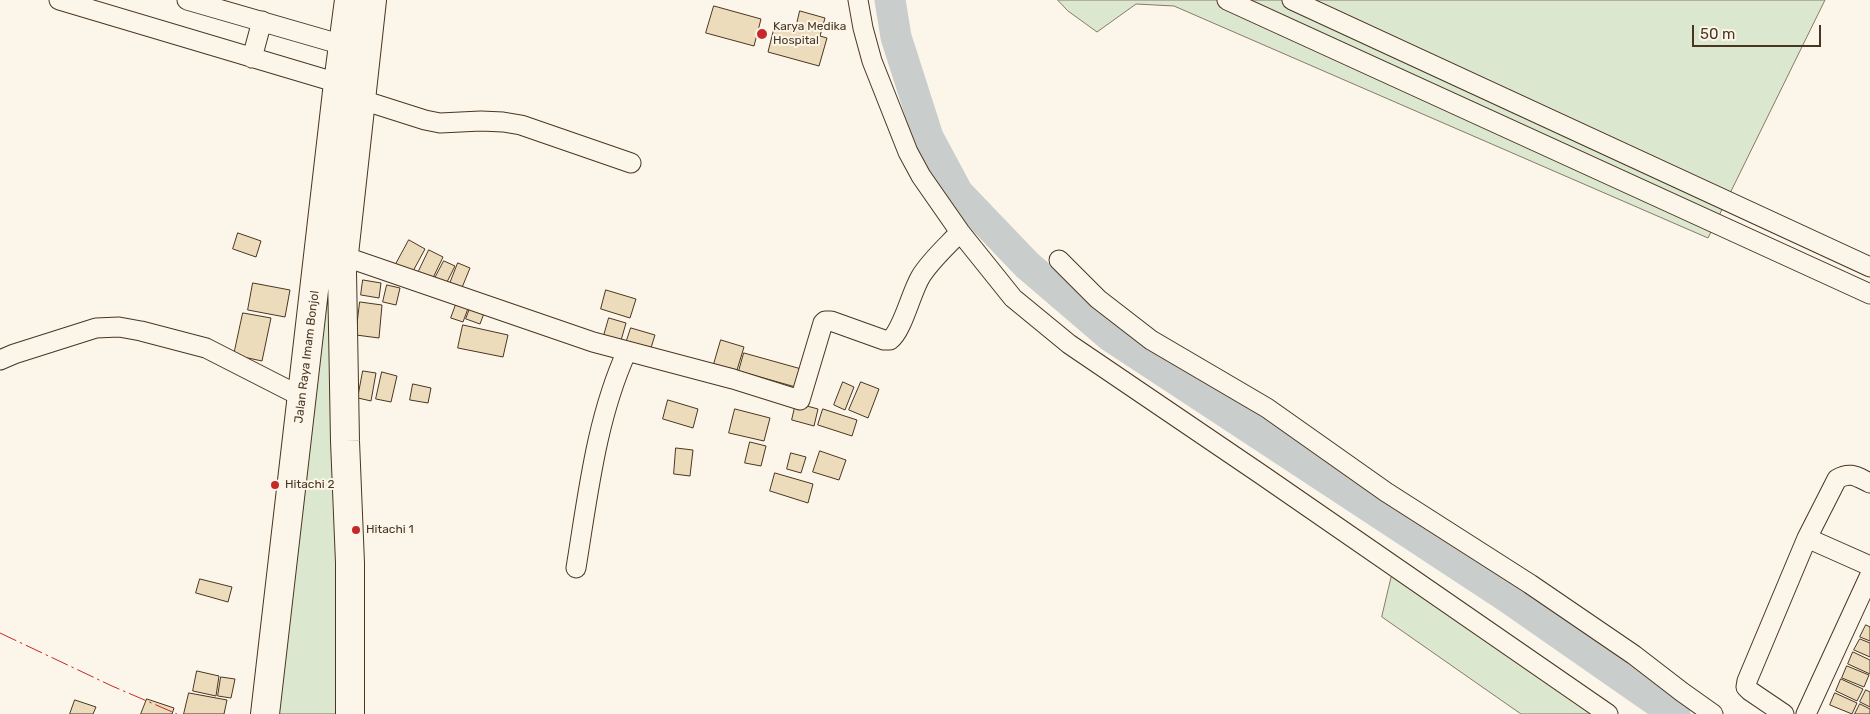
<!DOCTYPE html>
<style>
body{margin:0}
#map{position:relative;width:1870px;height:714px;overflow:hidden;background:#fbf6e9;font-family:Rubik,sans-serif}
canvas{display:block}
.scale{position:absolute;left:1692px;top:25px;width:129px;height:22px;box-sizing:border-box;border:2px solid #4a3520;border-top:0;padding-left:6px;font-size:15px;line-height:18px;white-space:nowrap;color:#4a3520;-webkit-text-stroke:4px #fbf6e9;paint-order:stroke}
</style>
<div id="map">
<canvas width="1870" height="714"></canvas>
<div class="scale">50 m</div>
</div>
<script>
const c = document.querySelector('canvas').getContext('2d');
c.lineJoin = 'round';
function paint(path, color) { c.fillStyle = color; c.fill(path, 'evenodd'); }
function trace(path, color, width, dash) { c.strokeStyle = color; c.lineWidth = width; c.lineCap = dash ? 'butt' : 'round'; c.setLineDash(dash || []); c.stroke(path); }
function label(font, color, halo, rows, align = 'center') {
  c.font = font + ' Rubik,sans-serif'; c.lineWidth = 4; c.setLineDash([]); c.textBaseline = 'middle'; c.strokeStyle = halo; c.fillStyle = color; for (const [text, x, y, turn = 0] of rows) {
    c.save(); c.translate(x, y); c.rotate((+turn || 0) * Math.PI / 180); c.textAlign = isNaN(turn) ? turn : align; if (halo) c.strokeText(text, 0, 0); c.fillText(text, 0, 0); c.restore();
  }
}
const green = new Path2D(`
 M1058,0H1825L1708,238L1174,6L1136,4L1097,32L1068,11Z
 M338,83L343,256L350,714H265Z
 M1395,562L1611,714H1521L1382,617Z`);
paint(green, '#dce7d0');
trace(green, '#887966', 1);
trace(new Path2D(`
 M890,0L896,37L928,137L958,193L1027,265L1110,336L1507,597L1675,714`), '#c9cecd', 31);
const building = new Path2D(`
 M714,6L761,19L754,46L706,33Z
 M800,11L825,18L820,36L827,38L819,66L768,52L775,24L795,29Z
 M238,233L261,241L256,257L233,249Z
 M409,240L425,249L412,273L396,264Z
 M429,250L443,257L431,282L417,275Z
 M444,261L455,266L445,286L434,280Z
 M458,263L470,268L461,290L449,286Z
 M363,280L381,283L379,298L361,295Z
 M253,283L290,290L285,317L248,310Z
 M387,285L400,288L396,305L383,302Z
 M606,290L636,299L630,318L601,309Z
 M458,299L470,303L463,322L451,318Z
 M360,302L382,305L379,338L356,335Z
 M472,303L486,308L480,324L466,319Z
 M243,313L271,318L262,361L234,355Z
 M609,318L626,323L620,344L603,339Z
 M463,325L508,335L503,357L458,348Z
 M631,328L655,335L650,351L626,343Z
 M721,340L744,347L737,370L714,364Z
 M744,353L805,370L799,388L739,371Z
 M363,371L376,373L371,401L358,398Z
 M382,372L397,376L391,402L376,399Z
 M843,382L854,387L845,410L834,405Z
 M861,382L879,389L868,418L849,410Z
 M413,384L431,388L428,403L410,400Z
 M668,400L698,409L693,428L663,419Z
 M796,403L818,409L814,426L792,420Z
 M735,409L770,418L764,441L729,433Z
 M823,409L857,420L852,436L818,425Z
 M750,442L766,446L761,466L745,463Z
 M676,448L693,450L690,476L674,474Z
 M820,451L846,460L839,480L813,472Z
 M791,453L806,457L801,473L787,469Z
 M775,473L813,484L808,503L770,491Z
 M200,579L232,587L228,602L196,593Z
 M1866,625L1870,627V641L1860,637Z
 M1860,639L1870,643V657L1854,650Z
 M1853,652L1870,660V674L1848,664Z
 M1847,666L1869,675L1864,687L1842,678Z
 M197,671L219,676L216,696L193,691Z
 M221,677L235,679L231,698L218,696Z
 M1841,679L1863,689L1857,701L1836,691Z
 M1866,690L1870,692V707L1860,702Z
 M189,693L227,700L224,714H184Z
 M1835,693L1857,703L1852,714L1830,705Z
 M147,699L174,708L172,714H141Z
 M75,700L96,707L93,714H70Z
 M1860,704L1870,709V714H1855Z`);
paint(building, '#ecdcbc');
trace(building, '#4a3520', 1);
const minor = new Path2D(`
 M59,0L338,83
 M187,0L343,45
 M858,0L863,28L872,61L908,152L921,176L960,232L1013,298L1069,344L1262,475L1608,714
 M1227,0L1870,294
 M1292,0L1870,267
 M252,58L262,21
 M359,99L425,120L440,123L481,121L503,122L521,125L631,163
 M343,256L593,342L733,379L800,400L823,323L825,321H831L884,340H890C903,330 911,292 921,276C931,260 947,246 960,232
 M1059,260L1098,299L1151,340L1267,408L1386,492L1530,584L1634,655L1682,692L1713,714
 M0,360L14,354L96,328L119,327L141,331L206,348L302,397
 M1807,538L1870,566
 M576,568C588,495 596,419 627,351
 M1784,714L1750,691L1746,687L1747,681L1807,538L1837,479C1851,471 1857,477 1870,483
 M1806,714L1870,575`);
const highway = new Path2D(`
 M265,714L338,83L349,0
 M350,714V563L345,441L342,272L372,0`);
trace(minor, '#4a3520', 21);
trace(highway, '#4a3520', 30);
trace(minor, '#fbf6e9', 19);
trace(highway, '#fbf6e9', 28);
trace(new Path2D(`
 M0,633L112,686L177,714`), '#c62828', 1, [18, 4, 2.5, 4]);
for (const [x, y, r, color] of [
 [762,34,6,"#c62828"],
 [275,485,5,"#c62828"],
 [356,530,5,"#c62828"]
]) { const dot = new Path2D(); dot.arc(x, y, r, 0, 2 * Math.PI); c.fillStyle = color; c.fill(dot); trace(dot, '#fbf6e9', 2); }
label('12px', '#4a3520', '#fbf6e9', [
 ["Karya Medika",773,27],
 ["Hospital",773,41],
 ["Hitachi 2",285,485],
 ["Hitachi 1",366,530]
], 'left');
label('12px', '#4a3520', '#fbf6e9', [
 ["Jalan Raya Imam Bonjol",307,357,-83]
]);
</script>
